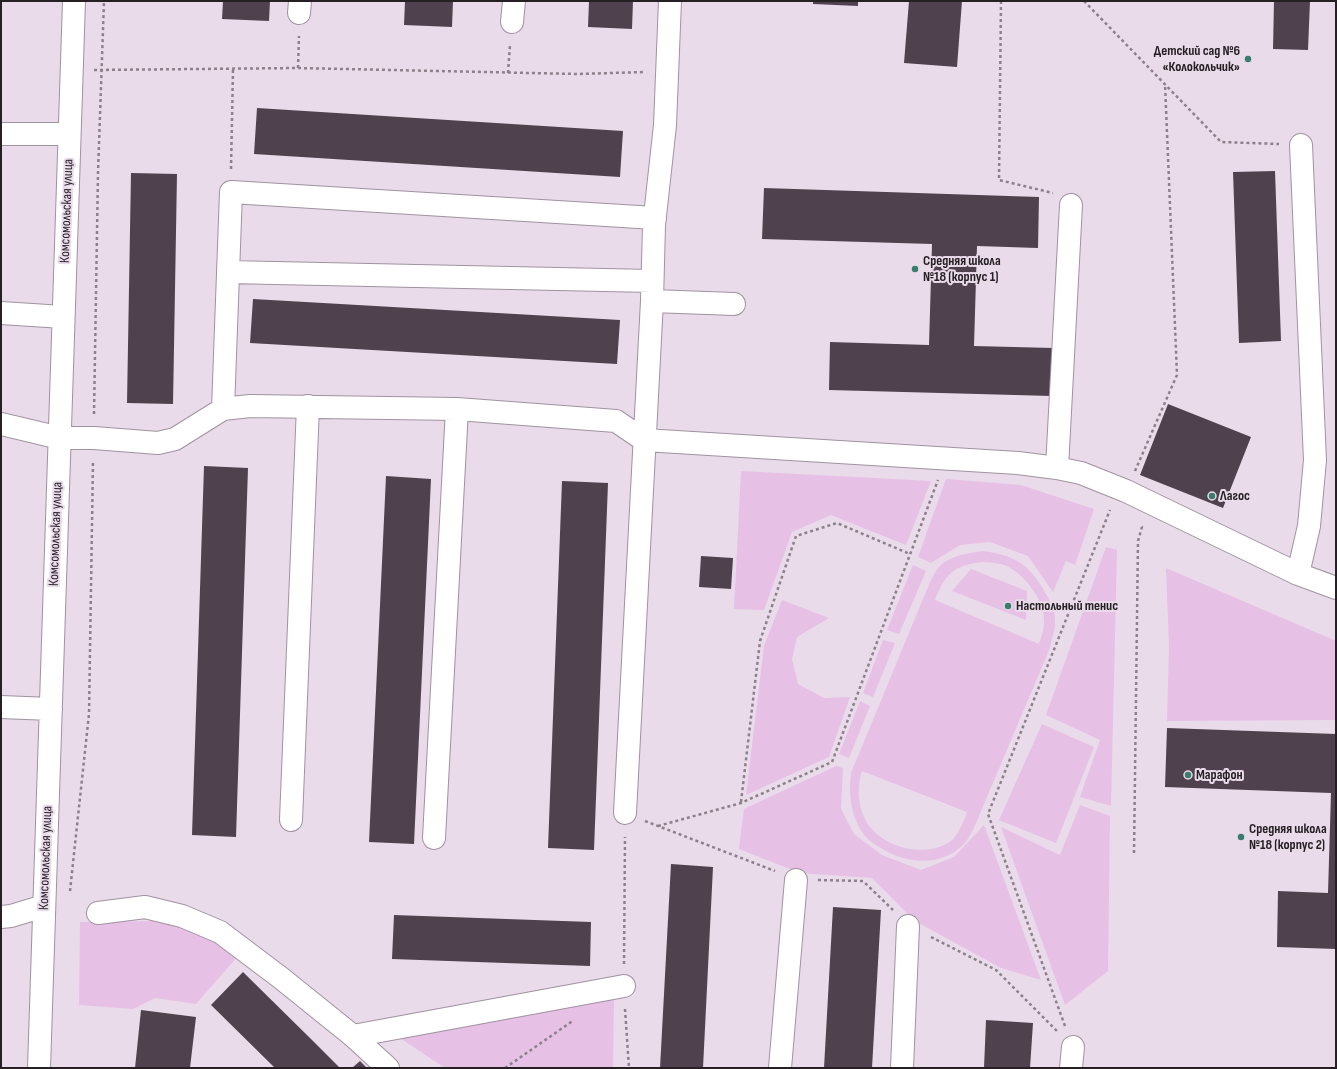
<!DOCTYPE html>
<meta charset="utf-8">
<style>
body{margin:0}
#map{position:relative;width:1337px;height:1069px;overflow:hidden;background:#eadbea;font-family:"Sofia Sans Condensed",sans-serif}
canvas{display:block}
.frame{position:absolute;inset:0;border:2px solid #262025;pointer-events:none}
</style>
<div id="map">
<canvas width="1337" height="1069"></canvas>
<div class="frame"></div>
</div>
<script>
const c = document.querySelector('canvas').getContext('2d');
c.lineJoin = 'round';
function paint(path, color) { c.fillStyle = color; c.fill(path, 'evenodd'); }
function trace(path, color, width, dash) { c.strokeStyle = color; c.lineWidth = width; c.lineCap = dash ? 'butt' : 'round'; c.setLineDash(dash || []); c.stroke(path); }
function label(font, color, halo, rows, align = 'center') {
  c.font = font + ' "Sofia Sans Condensed",sans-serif'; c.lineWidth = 4; c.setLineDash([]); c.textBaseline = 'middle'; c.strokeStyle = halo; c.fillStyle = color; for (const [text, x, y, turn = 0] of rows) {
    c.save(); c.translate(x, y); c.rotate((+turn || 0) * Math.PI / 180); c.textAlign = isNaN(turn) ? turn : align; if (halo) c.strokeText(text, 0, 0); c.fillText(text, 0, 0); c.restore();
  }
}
paint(new Path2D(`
 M741,471L931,481L906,545L831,515L792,532L764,610L734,609Z
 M946,479L1021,485L1094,509L1075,565L1066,561L1053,592L1028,556L990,542L960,545L931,563L918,557Z
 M1106,547L1117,550L1111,806L1080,797L1100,740L1046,715Z
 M983,551C1017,556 1030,565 1046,594C1051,602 1056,614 1055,623C1055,631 1051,640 1050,648L973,830C970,835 967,841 963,845C941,866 910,864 886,851C877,846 868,841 862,832C851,815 848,793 851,773L930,582C933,577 936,569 941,565C952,555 969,553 983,551ZM982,562C990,562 999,563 1007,566C1025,575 1046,602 1044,623C1044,630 1041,638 1039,644L935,600C945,574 954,565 982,562ZM862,771L967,812C965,819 957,837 951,841C927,858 888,849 870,827C858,811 856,789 862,771Z
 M913,565L926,571L899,634L887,630Z
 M1166,568L1336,641V720L1167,721L1169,646Z
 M971,569L1027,591L1026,620L952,591Z
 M782,600L829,618L797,637L792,659L798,684L824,698L850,697L829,757L746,795L764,646Z
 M883,640L895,643L873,697L863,693Z
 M860,701L870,706L849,758L839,754Z
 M1042,724L1094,747L1056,843L999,820Z
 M836,766L843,768L841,809L854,834L882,855L921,870L954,857L984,825L1041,980L1001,968L915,921L872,878L800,873L739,849L744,809Z
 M1080,805L1110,816L1108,971L1065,1005L1001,827L1060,855Z
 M163,921L215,939L238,956L196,1004L155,998L133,1009L79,1005L80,922Z
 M614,998L613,1068H445L400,1038Z`), '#e6c0e5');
paint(new Path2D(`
 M223,1H270L269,21L222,19Z
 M405,1H453L452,27L404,25Z
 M589,1H633L632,29L588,27Z
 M813,1H858V6L813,4Z
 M909,1H962L957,67L904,63Z
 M1274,1H1310L1308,50L1273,49Z
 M257,108L623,131L620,177L254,154Z
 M1275,171L1281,341L1239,343L1233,172Z
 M131,173L177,174L173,404L127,403Z
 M764,188L1039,197L1038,248L977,246L974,346L1053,348L1052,396L829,390L830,342L929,345L932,244L762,239Z
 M253,299L620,320L617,364L250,343Z
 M1168,404L1251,437L1223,508L1140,475Z
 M204,466L248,468L236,837L192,835Z
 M386,476L431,479L414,844L369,842Z
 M562,481L608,483L594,850L548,848Z
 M701,556L733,558L731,589L699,587Z
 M1167,728L1336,734V949L1277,947L1278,891L1328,893L1331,793L1165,787Z
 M671,864L713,867L703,1068H660Z
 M833,907L881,910L872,1068H824Z
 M394,915L591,922L590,966L392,959Z
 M243,972L311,1039L340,1068H275L211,1005Z
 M141,1010L196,1017L190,1068H135Z
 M986,1020L1033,1023L1030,1068H984Z
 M360,1061L367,1068H352Z`), '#4f424e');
const minor = new Path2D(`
 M299,13L300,1
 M512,22L514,1
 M1,134H69
 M228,272L652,281
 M652,301L734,304
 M1,313L63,317
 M223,409L231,192L655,218
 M1,424L60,438H94L158,443L175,439L223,409L250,406L457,409L616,421L644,440L1018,463L1057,468L1081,473L1126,491L1298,574L1336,588
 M1057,468L1071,205
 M1298,574L1309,526L1315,460L1301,145
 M1,707L51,709
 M625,813L652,301L654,225L665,125L670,1
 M291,820L308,406
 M434,838L457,409
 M98,913L145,907L182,916L220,932L281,978L353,1036L388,1068
 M1,917L11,916L44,906
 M353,1036L624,986
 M39,1068L74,1
 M780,1068L796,880
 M902,1068L908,926
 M1071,1068L1073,1047`);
trace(minor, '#a092a0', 24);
trace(new Path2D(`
 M1001,1L999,180L1053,193
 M1084,1L1221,142L1279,144
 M298,68L299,36
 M94,70L298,68L578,74L645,72
 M508,73L510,45
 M231,169L233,69
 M94,414L98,173L104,1
 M1135,471L1177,375L1165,84
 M741,802L760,641L796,536L837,523L910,554
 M645,821L775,871
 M658,826L741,803L832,762L938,480
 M1134,853L1138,541L1142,527L1141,526
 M818,880L863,881L893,910
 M70,891L89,714L93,461
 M931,937L996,970L1057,1031
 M624,964L625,837
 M625,1009L629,1068
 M1065,1026L988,814L1110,510
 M505,1068L574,1020`), '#8c818b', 2.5, [3, 3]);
trace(minor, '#fff', 22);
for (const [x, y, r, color] of [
 [1248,59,4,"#3a7d6e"],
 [915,269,4,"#3a7d6e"],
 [1212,496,4,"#3a7d6e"],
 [1008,606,4,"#3a7d6e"],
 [1188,775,4,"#3a7d6e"],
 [1241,837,4,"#3a7d6e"]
]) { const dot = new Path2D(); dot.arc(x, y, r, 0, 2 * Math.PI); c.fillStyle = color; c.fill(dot); trace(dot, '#eadbea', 1.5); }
label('bold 14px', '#262025', '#eadbea', [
 ["Детский сад №6",1240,51,"right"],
 ["«Колокольчик»",1240,67,"right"],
 ["Средняя школа",923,261],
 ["№18 (корпус 1)",923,277],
 ["Лагос",1220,496],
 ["Настольный тенис",1016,606],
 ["Марафон",1196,775],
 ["Средняя школа",1249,829],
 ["№18 (корпус 2)",1249,845]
], 'left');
label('14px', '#262025', '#eadbea', [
 ["Комсомольская улица",67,211,-88],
 ["Комсомольская улица",56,534,-88],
 ["Комсомольская улица",46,858,-88]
]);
</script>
